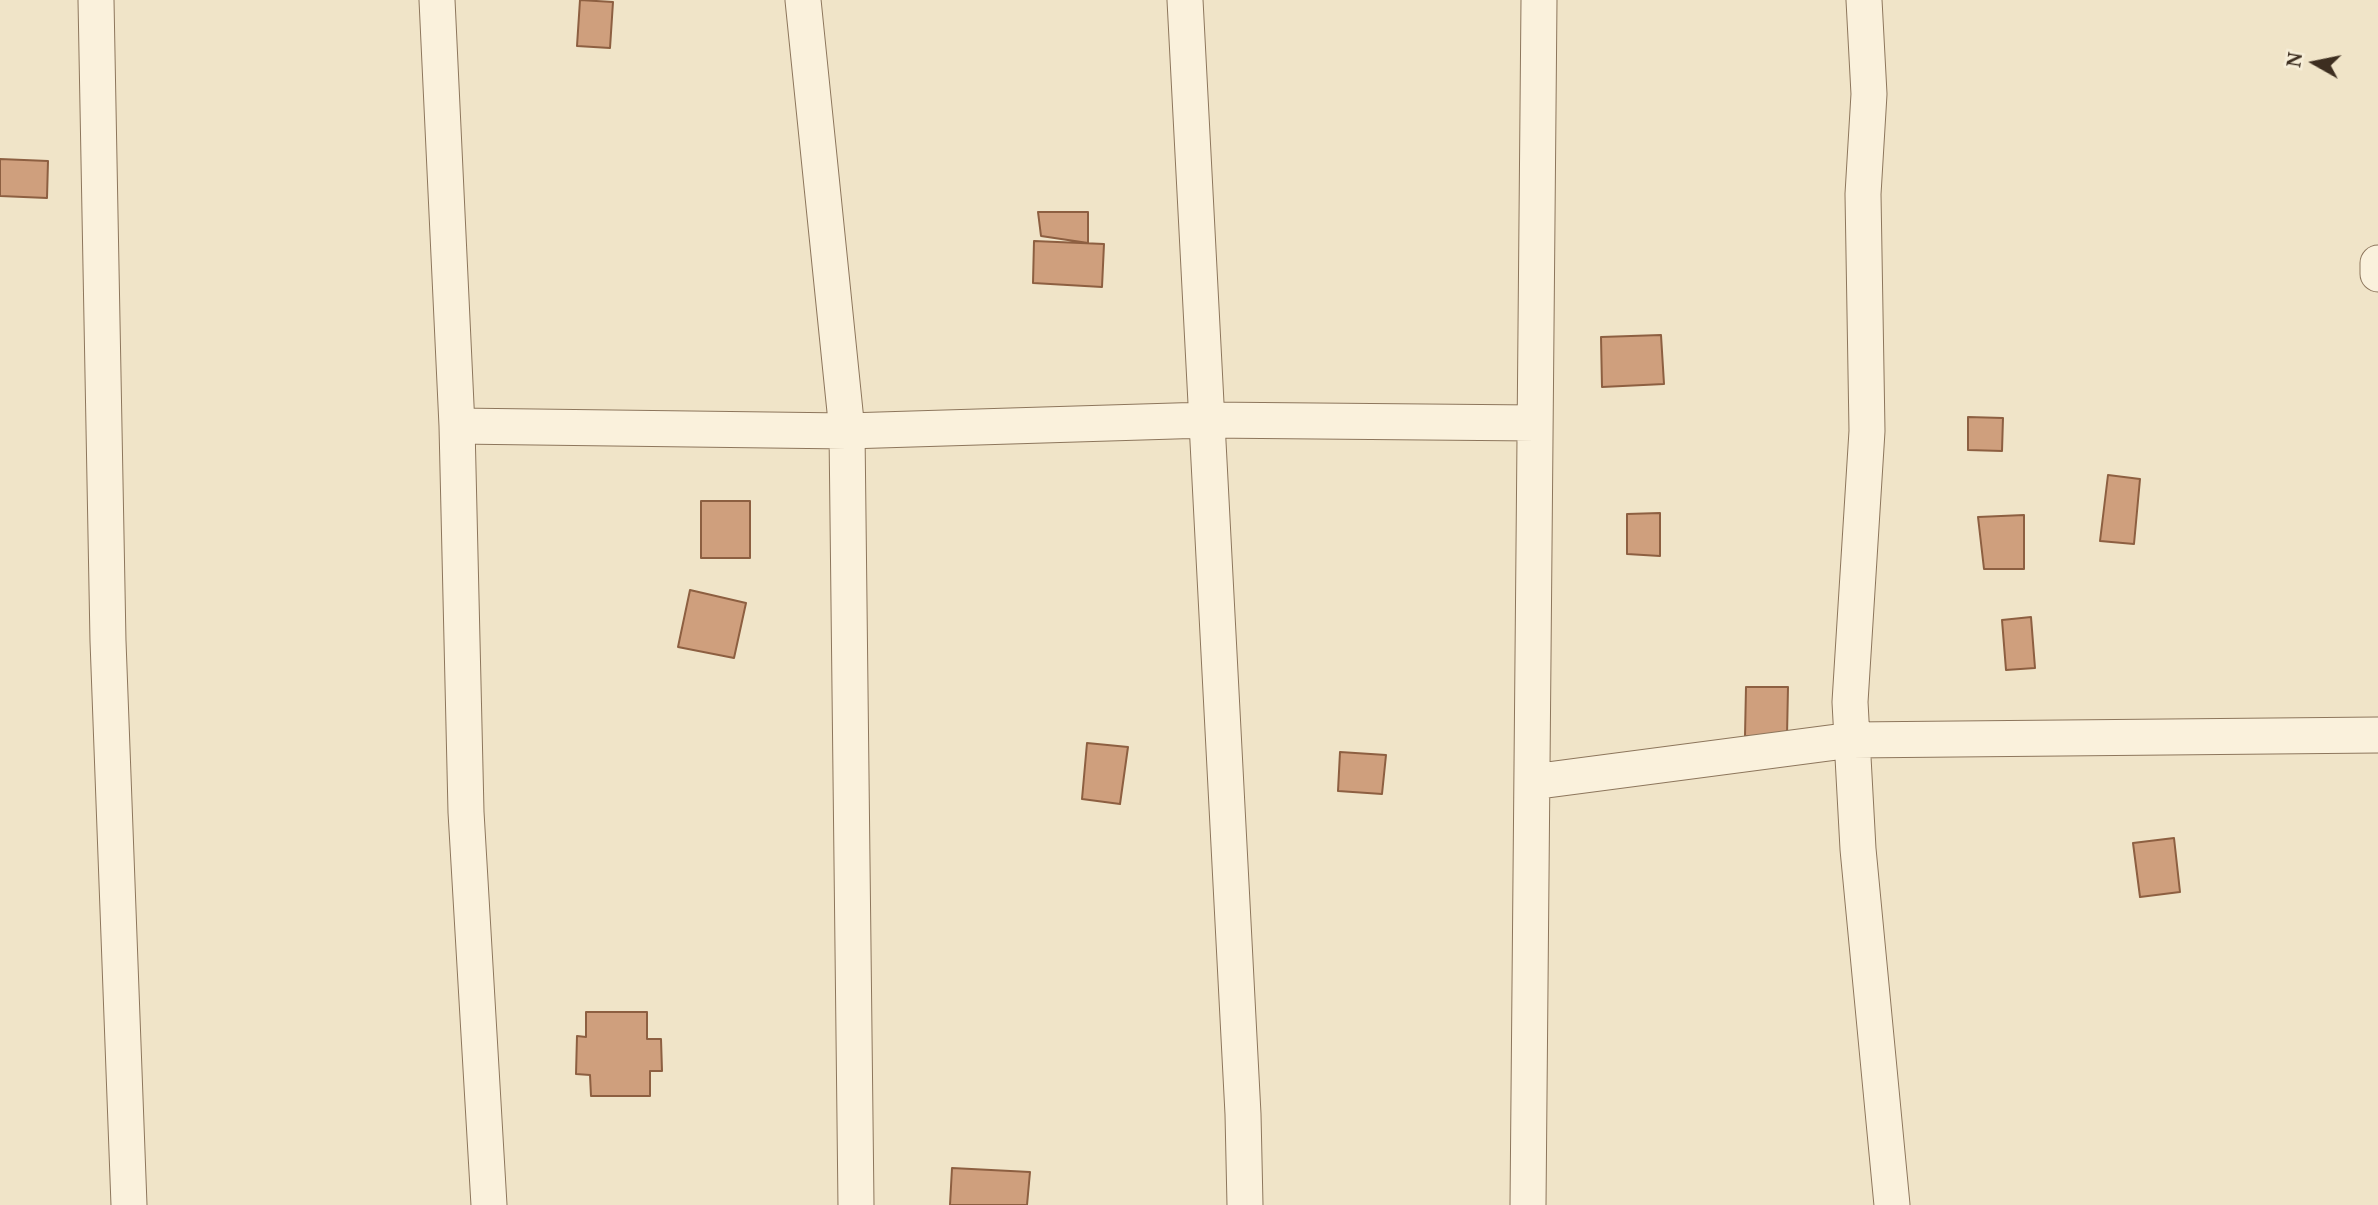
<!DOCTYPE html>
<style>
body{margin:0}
#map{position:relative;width:2378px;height:1205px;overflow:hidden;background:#f0e4c8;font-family:"Noto Serif",serif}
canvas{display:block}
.north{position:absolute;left:2280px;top:28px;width:70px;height:70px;-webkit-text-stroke:5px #f7eed8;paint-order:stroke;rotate:279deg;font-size:19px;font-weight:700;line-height:28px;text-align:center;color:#3d2e20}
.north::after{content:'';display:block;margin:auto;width:24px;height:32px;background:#3d2e20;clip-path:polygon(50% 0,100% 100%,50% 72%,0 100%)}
</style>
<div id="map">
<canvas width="2378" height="1205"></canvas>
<div class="north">N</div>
</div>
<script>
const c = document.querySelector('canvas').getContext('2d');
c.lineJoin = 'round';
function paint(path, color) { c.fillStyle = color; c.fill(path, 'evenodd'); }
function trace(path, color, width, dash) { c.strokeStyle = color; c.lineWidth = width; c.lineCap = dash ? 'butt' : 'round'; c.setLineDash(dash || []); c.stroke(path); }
const building = new Path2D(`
 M580,0L613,2L610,48L577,46Z
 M0,159L48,161L47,198L0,196Z
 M1038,212H1088V243L1041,236Z
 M1034,241L1104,244L1102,287L1033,283Z
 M1661,335L1664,384L1602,387L1601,337Z
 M1968,417L2003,418L2002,451L1968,450Z
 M2108,475L2140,479L2134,544L2100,541Z
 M701,501H750V558H701Z
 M1660,513V556L1627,554V514Z
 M2024,515V569H1984L1978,517Z
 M690,590L746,603L734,658L678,647Z
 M2031,617L2035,668L2006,670L2002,620Z
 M1746,687H1788L1787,736H1745Z
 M1087,743L1128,747L1120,804L1082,799Z
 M1340,752L1386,755L1382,794L1338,791Z
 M2174,838L2180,892L2140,897L2133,843Z
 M586,1012H647V1039H661L662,1071H650V1096H591L590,1075L576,1074L577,1036L586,1037Z
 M952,1168L1030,1172L1027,1205H950Z`);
paint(building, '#cf9f7d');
trace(building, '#8d5f41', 2);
const minor = new Path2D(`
 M96,0L108,641L129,1205
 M437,0L457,426L466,812L489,1205
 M803,0L847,431L856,1205
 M1185,0L1243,1114L1245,1205
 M1864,0L1869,94L1863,194L1867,431L1850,702L1858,849L1892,1205
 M2378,263V274
 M457,426L847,431L1207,420L1535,423
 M1532,782L1852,740L2378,735
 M1528,1205L1539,0`);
trace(minor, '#8d765c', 37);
trace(minor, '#faf1dc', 35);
</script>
